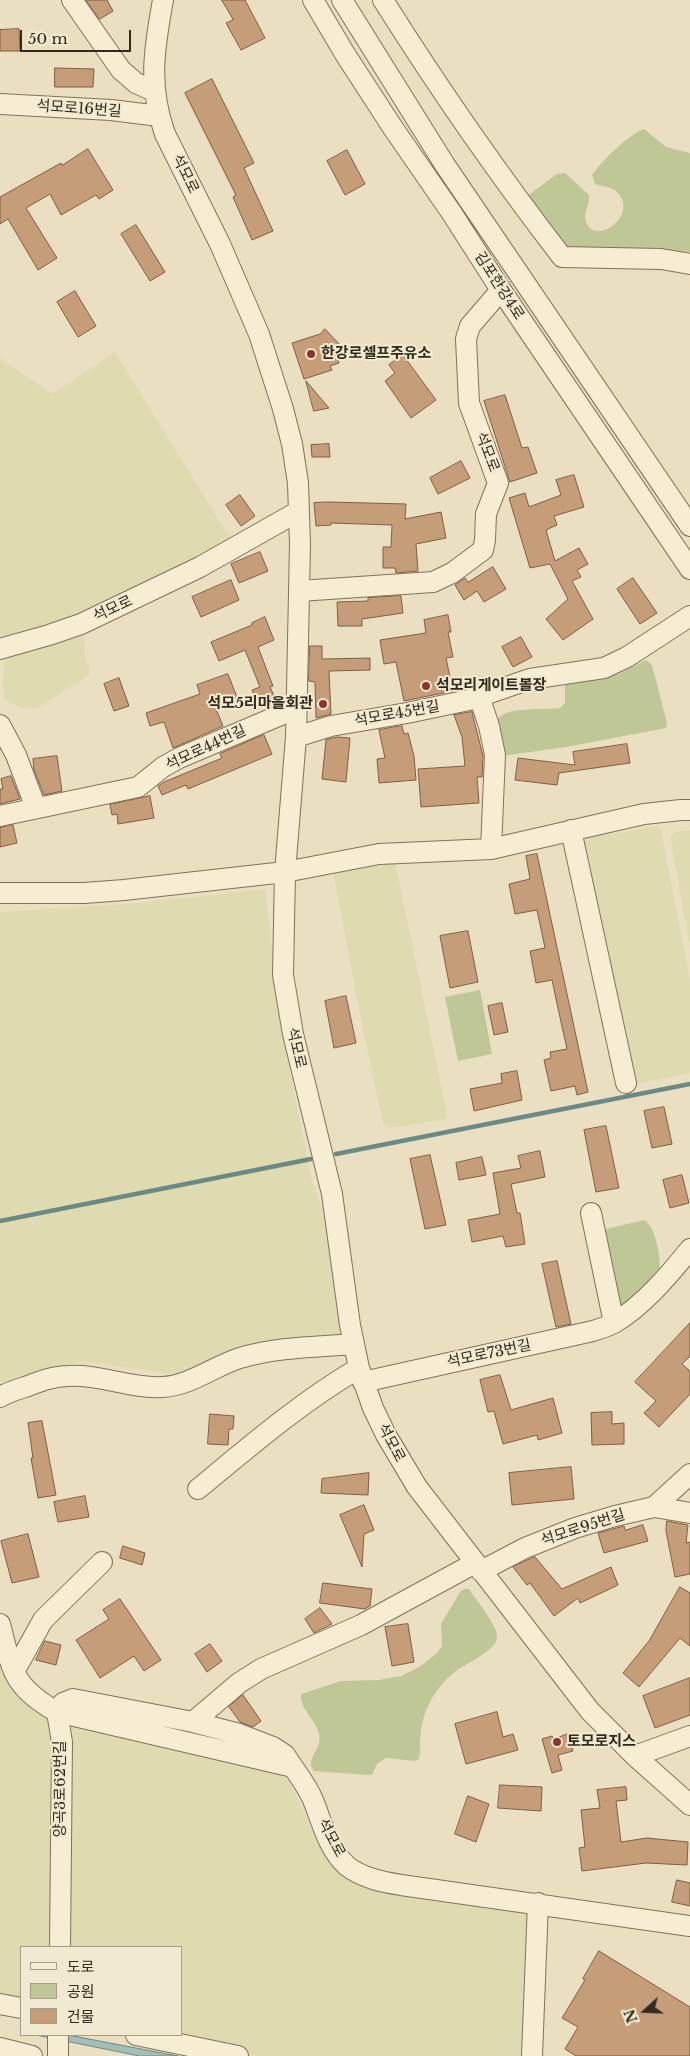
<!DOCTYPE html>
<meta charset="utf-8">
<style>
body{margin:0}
#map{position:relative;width:690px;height:2056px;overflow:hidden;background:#eae0c1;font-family:"Libre Baskerville","Noto Sans KR",serif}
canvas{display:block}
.legend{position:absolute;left:20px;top:1946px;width:162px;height:90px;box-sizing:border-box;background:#f2ead0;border:1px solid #a69d88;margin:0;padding:6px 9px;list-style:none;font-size:15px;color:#33291d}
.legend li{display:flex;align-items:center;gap:10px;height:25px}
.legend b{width:25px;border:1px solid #a69d88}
.north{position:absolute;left:620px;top:1986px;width:50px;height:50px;-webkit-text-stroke:4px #f2ead0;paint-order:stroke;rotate:250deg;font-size:14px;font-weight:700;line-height:20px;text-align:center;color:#33291d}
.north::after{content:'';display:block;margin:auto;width:18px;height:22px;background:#33291d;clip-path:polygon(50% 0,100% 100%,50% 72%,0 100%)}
.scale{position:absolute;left:20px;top:30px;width:111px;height:22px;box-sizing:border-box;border:2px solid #33291d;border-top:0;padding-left:6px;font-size:15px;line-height:18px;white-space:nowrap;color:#33291d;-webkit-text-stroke:4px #f2ead0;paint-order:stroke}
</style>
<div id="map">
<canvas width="690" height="2056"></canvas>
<ul class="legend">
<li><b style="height:6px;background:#f6edd3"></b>도로</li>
<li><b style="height:14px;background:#bfc796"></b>공원</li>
<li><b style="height:14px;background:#c69d79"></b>건물</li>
</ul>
<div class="north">N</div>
<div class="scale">50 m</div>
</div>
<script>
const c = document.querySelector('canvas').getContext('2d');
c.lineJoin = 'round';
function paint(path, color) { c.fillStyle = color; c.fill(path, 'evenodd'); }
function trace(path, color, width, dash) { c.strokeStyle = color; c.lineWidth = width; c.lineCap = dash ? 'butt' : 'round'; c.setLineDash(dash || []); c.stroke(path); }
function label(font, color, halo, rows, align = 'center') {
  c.font = font + ' "Libre Baskerville","Noto Sans KR",serif'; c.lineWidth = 4; c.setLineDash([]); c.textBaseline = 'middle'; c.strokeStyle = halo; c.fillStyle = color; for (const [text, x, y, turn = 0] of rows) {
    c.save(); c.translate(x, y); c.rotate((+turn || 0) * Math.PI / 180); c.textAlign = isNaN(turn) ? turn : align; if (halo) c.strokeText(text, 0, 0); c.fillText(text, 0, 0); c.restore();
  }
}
paint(new Path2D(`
 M115,352L233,543L81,620L0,643V358L52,394Z
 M80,631L84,635L85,657L90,668L89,675L46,703L35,709L19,707L5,700L3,685L5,654Z
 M657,826L661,830L690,981V1073L637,1084L583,842L588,838Z
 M690,830V946L670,837L675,832Z
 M395,861L447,1114L446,1118L442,1120L389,1128L383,1124L360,1015L333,871Z
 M265,889L282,1031L312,1182L332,1233L344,1337L186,1376L82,1361L0,1383V912L128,904Z
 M0,1639L30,1703L274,1770L290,1782L317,1841L333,1866L357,1885L533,1913L521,2056H250L149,2035H181V1947H21V2008L0,2004Z`), '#dfdaaf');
paint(new Path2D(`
 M644,129L666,147L690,153V252L650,250L563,254L523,199L557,174L565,173L589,195C590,204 583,214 586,222C595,247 640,215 617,192C611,186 603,187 595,184L592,175C602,161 629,134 644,129Z
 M646,660L652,665L667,723L666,728L566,747L502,756C500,746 494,731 497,721C501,706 546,710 560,708L565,703V682L618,674Z
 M480,990L492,1054L458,1061L445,997Z
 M644,1220C656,1225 662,1263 659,1275L623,1306L619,1305L602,1230Z
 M464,1589H469C476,1600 499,1627 497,1638C496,1650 466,1664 456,1671C438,1684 423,1709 421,1732C419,1741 421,1750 419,1759L415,1761L386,1758L377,1764L372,1775H367L314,1771C304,1759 323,1749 319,1734C316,1721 299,1707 301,1694L341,1681L379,1680L401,1676L421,1666L437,1653L442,1646L441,1624L460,1592Z`), '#bfc796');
const water = new Path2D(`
 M36,2035H68L178,2056H140Z`);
paint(water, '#a3bdb7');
trace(water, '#6b8a84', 1);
trace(new Path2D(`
 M336,1154L690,1084
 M0,1221L311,1159`), '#6b8a84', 4.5);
const building = new Path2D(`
 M86,0H107L113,11L100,19Z
 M222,0H245L265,38L241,50L226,23L233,20Z
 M19,29L20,51H0V30Z
 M55,68L94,69L93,87H55Z
 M212,79L254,163L244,168L273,231L252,240L233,197L236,195L185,93Z
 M88,149L113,190L99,199L96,195L61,215L50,194L26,208L57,258L38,270L8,219L0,224V197L61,163L62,165Z
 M347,150L365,184L345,195L327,161Z
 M136,225L165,272L150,281L121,234Z
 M75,291L96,326L78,337L57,302Z
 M325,329L342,347L336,353L339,363L330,366L332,370L304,379L292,343L320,334Z
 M403,355L436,400L411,418L385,381L395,373L389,365Z
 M306,381L329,408L314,411Z
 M505,395L522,448L528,447L537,473L510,482L484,401Z
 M329,444L330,457H312L311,445Z
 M461,461L470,478L438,494L430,478Z
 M574,475L584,507L554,516L557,525L546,530L555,561L579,548L588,564L577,570L581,577L572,581L593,619L563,640L546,619L568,599L550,564L530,568L509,498L525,493L529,507L561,495L556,480Z
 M240,495L255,516L241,526L226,505Z
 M328,502L406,504L405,519L441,512L446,538L416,544L418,571L396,573L395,568H383V547H391L392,525L331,523V525L316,526L314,503Z
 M260,552L268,571L239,583L231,564Z
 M493,567L506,589L484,602L477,591L464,600L455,585L465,578L468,582Z
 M633,578L657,613L640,624L617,589Z
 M231,580L239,600L201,617L192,597Z
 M401,596L403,613L362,619V626H338L337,602L368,601V598Z
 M448,615L451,632H448L453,657L446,658L453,691L404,701L396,662L384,664L380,640L426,633L424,620Z
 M265,617L274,640L258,647L273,686L270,687L275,698L258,705L252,690L260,687L245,650L219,661L211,642L252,625V623Z
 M521,637L532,657L513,667L502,647Z
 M310,646H322V659L370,658V670L329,671L331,714L316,718L315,682L309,681Z
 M228,674L238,700L216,709L223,726L173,748L164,722L150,726L146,713L200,694L197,685Z
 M119,678L129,706L114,711L104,684Z
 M472,712L483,756L482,777H477L479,803L421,807L418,769L465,766L462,737L454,715Z
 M402,726L404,734L408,733L414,756L416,780L379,783L377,759L385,758L379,730Z
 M264,735L272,754L188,789L186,785L162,795L158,786L164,782L222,758L220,754Z
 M338,737L350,738L346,782L322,779L326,740Z
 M627,744L630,763L559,773L557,785L515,780L518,758L575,765L573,752Z
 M57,756L62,791L44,795L34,770L33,759Z
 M11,776L20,799L0,804V789H3L1,779Z
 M150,796L154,818L118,824L117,814L112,815L110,805Z
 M13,825L17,843L0,847V828Z
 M537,854L588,1092L577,1095L575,1086L551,1091L544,1060L551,1058L550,1052L567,1049L561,1022L552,980L536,983L530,951L545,948L537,910L515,914L509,884L530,879L526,856Z
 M468,931L478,982L450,988L440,936Z
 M346,996L356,1043L334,1048L325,1001Z
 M502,1003L508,1032L494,1035L488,1006Z
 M517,1071L522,1100L474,1111L470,1089L502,1083L501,1074Z
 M664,1107L672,1144L652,1148L644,1111Z
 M606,1126L619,1188L596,1192L584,1130Z
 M540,1151L545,1177L511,1184L517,1213H520L525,1244L506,1247L503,1236L472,1242L468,1220L500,1214L493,1173L521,1168L518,1156Z
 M430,1155L446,1225L425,1229L410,1159Z
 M482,1157L486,1175L459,1180L456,1163Z
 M682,1175L689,1203L670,1208L663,1180Z
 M557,1261L571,1324L556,1327L542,1264Z
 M690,1323V1356L682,1364L690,1371V1394L659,1427L644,1413L656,1401L635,1382Z
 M500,1375L511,1410L553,1398L562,1433L538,1440L537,1435L503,1444L494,1411L488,1412L480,1380Z
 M612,1412V1424L624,1423V1444L592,1445L591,1413Z
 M210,1414L234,1416L233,1429H229L228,1445L208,1444Z
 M42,1421L56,1495L38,1498L31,1458H33L28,1423Z
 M571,1467L574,1499L512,1505L509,1473Z
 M369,1473L368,1495L321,1493L322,1479Z
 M85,1496L89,1517L58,1522L54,1502Z
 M364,1505L374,1530L364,1534L362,1567L340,1515Z
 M667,1521L688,1525L686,1543L690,1542V1574L675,1577L666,1531Z
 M643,1525L648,1541L604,1553L598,1533L624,1526L625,1530Z
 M28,1534L39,1577L12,1583L1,1541Z
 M123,1546L145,1553L142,1565L120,1558Z
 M535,1557L562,1589L611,1567L618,1585L580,1603L578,1598L554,1616L530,1583L527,1585L513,1567Z
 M323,1583L372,1589L370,1606L365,1609L320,1603Z
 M680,1587L690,1593V1646L680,1638L639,1687L623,1673L649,1641Z
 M120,1599L161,1660L144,1671L134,1656L100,1678L76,1640L109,1619L103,1610Z
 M320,1608L332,1624L314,1633L305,1619Z
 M408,1624L414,1662L392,1666L385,1627Z
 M45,1641L61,1645L56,1665L36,1660Z
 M210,1644L222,1661L207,1672L195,1654Z
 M690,1678V1715L655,1728L643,1696Z
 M243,1695L261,1721L253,1727L240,1722L229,1707Z
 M497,1712L503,1737L513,1734L518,1750L466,1764L455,1724Z
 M568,1734L573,1751L558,1755L562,1770L552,1773L542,1739L552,1736L553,1739Z
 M500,1785L542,1787L541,1811L498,1808Z
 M626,1787L627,1800L616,1801L621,1842L647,1838L688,1842L687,1865L646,1863L582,1871L579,1848L585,1847L581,1810L600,1808L597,1790Z
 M468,1796L489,1804L476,1842L455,1834Z
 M677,1880L690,1883V1906L672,1902Z
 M599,1951L690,2007V2056H576L565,2049L578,2027L562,2018L585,1980L583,1979Z`);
paint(building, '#c69d79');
trace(building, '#7f5d41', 1);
const minor = new Path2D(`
 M72,0L121,70L136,83L154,91
 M163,0C154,49 148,86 165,134L220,244L259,334L283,409L292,444L298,483L300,544L296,737L285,872L283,975L293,1034L332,1194L350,1325L359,1368L373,1408L386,1435L417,1487L590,1711L635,1756L690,1805
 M313,0L345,54L393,128L451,212L501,290L690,569
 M342,0L445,165L690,526
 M383,0C439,89 498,174 562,257L661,259L690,264
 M0,104L111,110L159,116
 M299,591L433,582L452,573L483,550L485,540L486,514L498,483L469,403L466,339L470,326L501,290
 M0,649L49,635L81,624L200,567L299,511
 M479,696L489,726L495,755L491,849
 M0,725L16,755L36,808
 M296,737L331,726L407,713L469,700L530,679L604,668L627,657L690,616
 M0,816L138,787L163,767L179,758L297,708
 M571,830L626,1083
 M0,893H84L124,890L285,872L379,854L491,849L644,814L681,810H690
 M591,1213L614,1323
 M363,1382L593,1331C600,1329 608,1326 614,1323C643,1306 670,1274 690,1249
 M0,1397C8,1392 19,1389 28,1386C41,1381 54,1376 68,1376C100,1374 131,1389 162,1387C190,1386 214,1366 240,1358C277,1347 315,1347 353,1344
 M198,1489C250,1446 301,1402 359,1368
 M654,1507L690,1474
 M481,1571L525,1548L575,1528L615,1516L654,1507L690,1513
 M0,1624C12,1671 13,1687 57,1712L293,1767C300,1777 308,1788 313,1800C322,1822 328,1849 347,1866C362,1878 383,1882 401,1885L690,1926
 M14,1672L43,1620L102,1562
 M57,1712L63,1703L73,1699L193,1722L239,1734L273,1747L285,1755L293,1767
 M57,1712L62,1742L60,1947
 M193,1722L239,1683L261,1669L361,1625L475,1563
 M635,1756L690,1736
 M0,2004L21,2008
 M136,2035L238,2056
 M0,2048L32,2056
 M58,2056V2035
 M532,2056L538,1903`);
trace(minor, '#82715a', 22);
trace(minor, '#f6edd3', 20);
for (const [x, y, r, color] of [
 [311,354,5,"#8d332e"],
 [426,686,5,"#8d332e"],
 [323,704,5,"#8d332e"],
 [557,1742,5,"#8d332e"]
]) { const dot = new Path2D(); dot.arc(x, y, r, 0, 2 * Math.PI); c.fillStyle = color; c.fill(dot); trace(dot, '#f2ead0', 2); }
label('15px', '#33291d', '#f2ead0', [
 ["석모로16번길",79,109,4],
 ["석모로",185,174,64],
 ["김포한강4로",499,286,57],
 ["석모로",487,452,69],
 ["석모로",113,609,-25],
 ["석모로45번길",397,714,-10],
 ["석모로44번길",206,748,-25],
 ["석모로",296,1048,77],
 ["석모로73번길",489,1354,-12],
 ["석모로",391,1443,62],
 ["석모로95번길",583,1528,-18],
 ["양곡3로62번길",61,1789,-90],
 ["석모로",331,1838,62]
]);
label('bold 15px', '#33291d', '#f2ead0', [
 ["한강로셀프주유소",321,354],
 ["석모리게이트볼장",436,686],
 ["석모5리마을회관",313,704,"right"],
 ["토모로지스",567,1742]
], 'left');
</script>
